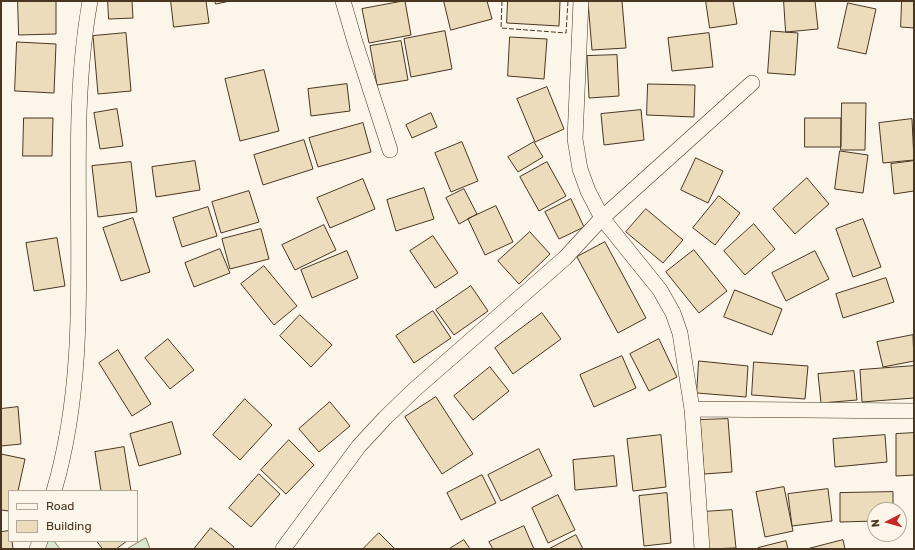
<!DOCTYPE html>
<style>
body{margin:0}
#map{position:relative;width:915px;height:550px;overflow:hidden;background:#fbf6e9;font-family:Rubik,sans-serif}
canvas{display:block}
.frame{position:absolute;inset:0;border:2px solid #4a3520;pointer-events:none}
.legend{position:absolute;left:8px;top:490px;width:130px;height:52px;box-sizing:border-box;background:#fbf6e9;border:1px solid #b4a999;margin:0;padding:5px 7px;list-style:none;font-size:12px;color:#4a3520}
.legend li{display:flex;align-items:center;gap:8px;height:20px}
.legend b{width:20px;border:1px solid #b4a999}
.north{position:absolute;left:867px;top:502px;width:40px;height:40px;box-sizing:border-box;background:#fbf6e9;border:1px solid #b4a999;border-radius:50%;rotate:264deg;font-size:11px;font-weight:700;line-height:16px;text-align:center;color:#4a3520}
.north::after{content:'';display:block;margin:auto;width:14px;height:18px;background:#c62828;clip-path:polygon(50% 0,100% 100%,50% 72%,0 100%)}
</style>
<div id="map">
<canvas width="915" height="550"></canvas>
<div class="frame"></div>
<ul class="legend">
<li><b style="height:5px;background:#fbf6e9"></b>Road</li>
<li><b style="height:11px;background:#ecdcbc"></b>Building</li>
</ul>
<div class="north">N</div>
</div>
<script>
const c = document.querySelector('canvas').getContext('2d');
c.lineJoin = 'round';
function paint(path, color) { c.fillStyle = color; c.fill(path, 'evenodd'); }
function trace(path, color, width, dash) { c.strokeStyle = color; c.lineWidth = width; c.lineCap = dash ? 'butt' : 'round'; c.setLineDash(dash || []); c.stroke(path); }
const green = new Path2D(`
 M146,538L150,549H127Z
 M45,541H54L60,549H40Z`);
paint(green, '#dce7d0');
trace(green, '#887966', 1);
const building = new Path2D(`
 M18,1H56V34L19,35Z
 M108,1H132L133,18L109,19Z
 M171,1H206L209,23L174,27Z
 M215,1H230L216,4Z
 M405,1L411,35L369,43L362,9Z
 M444,1H487L492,19L451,30Z
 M508,1H560L559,26L507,23Z
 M622,1L626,48L592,50L588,2Z
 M706,1H733L737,24L710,28Z
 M784,1H815L818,29L786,32Z
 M902,1H914V28L901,27Z
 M848,3L876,9L866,54L838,48Z
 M445,31L452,69L411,77L404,39Z
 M771,31L798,33L795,75L768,73Z
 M126,33L131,91L98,94L93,36Z
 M709,33L713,67L672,71L668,38Z
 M510,37L547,39L544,79L508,76Z
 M401,41L408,80L377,85L370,46Z
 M17,42L56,44L54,93L15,91Z
 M617,55L619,96L589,98L587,56Z
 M264,70L279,131L240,141L225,79Z
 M347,84L350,111L311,116L308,89Z
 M648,84L695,85L694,117L647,115Z
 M547,87L564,129L535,142L517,99Z
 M842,103H866L865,150H841Z
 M117,109L123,146L100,149L94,113Z
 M641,110L644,140L604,145L601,114Z
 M431,113L437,127L412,138L406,125Z
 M24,118H53L52,156H23Z
 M805,118H841V147H805Z
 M912,119L914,160L883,163L879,123Z
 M363,123L371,152L318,167L309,138Z
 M304,140L313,169L263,185L254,155Z
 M462,142L478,181L451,192L435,153Z
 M534,142L543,157L518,172L508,157Z
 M840,151L868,155L863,193L835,189Z
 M696,158L723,171L708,203L681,190Z
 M195,161L200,190L156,197L152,167Z
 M914,161V191L894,194L891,164Z
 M131,162L137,212L98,217L92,166Z
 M547,162L566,196L539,211L520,177Z
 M807,178L829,204L795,234L773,209Z
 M363,179L375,209L330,228L317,198Z
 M424,188L434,219L396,231L387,200Z
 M464,189L477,214L459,224L446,198Z
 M249,191L259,222L221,233L212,202Z
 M719,196L740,213L715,245L693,228Z
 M571,199L584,227L559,239L545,212Z
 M496,206L513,242L485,255L468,219Z
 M208,207L217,236L182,247L173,218Z
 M646,209L683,240L663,263L626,232Z
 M133,218L150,272L121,281L103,228Z
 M863,219L881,267L853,277L836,229Z
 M754,224L775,249L745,275L724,251Z
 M324,225L336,250L295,270L282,245Z
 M261,229L269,259L230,269L222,239Z
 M530,232L550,254L519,284L498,261Z
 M433,236L458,273L435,288L410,251Z
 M57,238L65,286L34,291L26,243Z
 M605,242L646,318L618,333L577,257Z
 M220,249L230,273L194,287L185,263Z
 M694,250L727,291L699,313L666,272Z
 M347,251L358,278L312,298L301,270Z
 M815,251L829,279L786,301L772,273Z
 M264,266L297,306L274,325L241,284Z
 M886,278L894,302L843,318L836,294Z
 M471,286L488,311L454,335L436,310Z
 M735,290L782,309L772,335L724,317Z
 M433,311L451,338L414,363L396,336Z
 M542,313L561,339L513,374L495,348Z
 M300,315L332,345L311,367L280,336Z
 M913,335L914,361L883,367L877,342Z
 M168,339L194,370L170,389L145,358Z
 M659,339L677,377L649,391L630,354Z
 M118,350L151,404L132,416L99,363Z
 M622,356L636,388L594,407L580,375Z
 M699,361L748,366L746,397L697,393Z
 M754,362L808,366L805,399L752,395Z
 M914,366V398L862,402L860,370Z
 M490,367L509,391L473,420L454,396Z
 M854,371L857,400L821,403L818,374Z
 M436,397L473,454L442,474L405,417Z
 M245,399L272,425L240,460L213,435Z
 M330,402L350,426L319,452L299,429Z
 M18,407L21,444L1,446V409Z
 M728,419L732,472L704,474L700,420Z
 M172,422L181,454L139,466L130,434Z
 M914,433V475L896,476V434Z
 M661,435L666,487L633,491L627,439Z
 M885,435L887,462L835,467L833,439Z
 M289,440L314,465L286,494L261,470Z
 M124,447L131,491H101L95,452Z
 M539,449L552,476L501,501L488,475Z
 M1,454L25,459L18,491H9V511L1,510Z
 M614,456L617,486L575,490L573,460Z
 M259,474L280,494L251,527L229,508Z
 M482,475L496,503L461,520L447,493Z
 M784,487L793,531L765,537L756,492Z
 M828,489L832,521L792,526L788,494Z
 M893,492V510H875V521L840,522V493Z
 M667,493L671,543L644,546L639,496Z
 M558,495L575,530L548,543L532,508Z
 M732,510L736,548L705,549L702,512Z
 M524,526L534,549H493L489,542Z
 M211,528L234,547L233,549H194Z
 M9,531V541H12L13,549H1V532Z
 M379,533L395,549H363Z
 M576,535L583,549H549Z
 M464,540L470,549H449Z
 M843,540L845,549H807Z
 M97,541H127L116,549H103Z
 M786,541L788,549H758V548Z`);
paint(building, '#ecdcbc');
trace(building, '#4a3520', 1);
const minor = new Path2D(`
 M343,1L355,42L390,150
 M581,1L575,139L580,169L588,191L602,218L660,290L673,313L680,333L692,409L702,549
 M692,409L914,411
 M54,491C101,331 61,163 90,1
 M37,549L40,541
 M283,549L359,446L385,418L414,390L565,258L602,218L752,83`);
trace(minor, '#4a3520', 16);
trace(minor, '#fbf6e9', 15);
trace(new Path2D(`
 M502,1L501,28L566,33L568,1`), '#4a3520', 1, [5, 2]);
</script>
